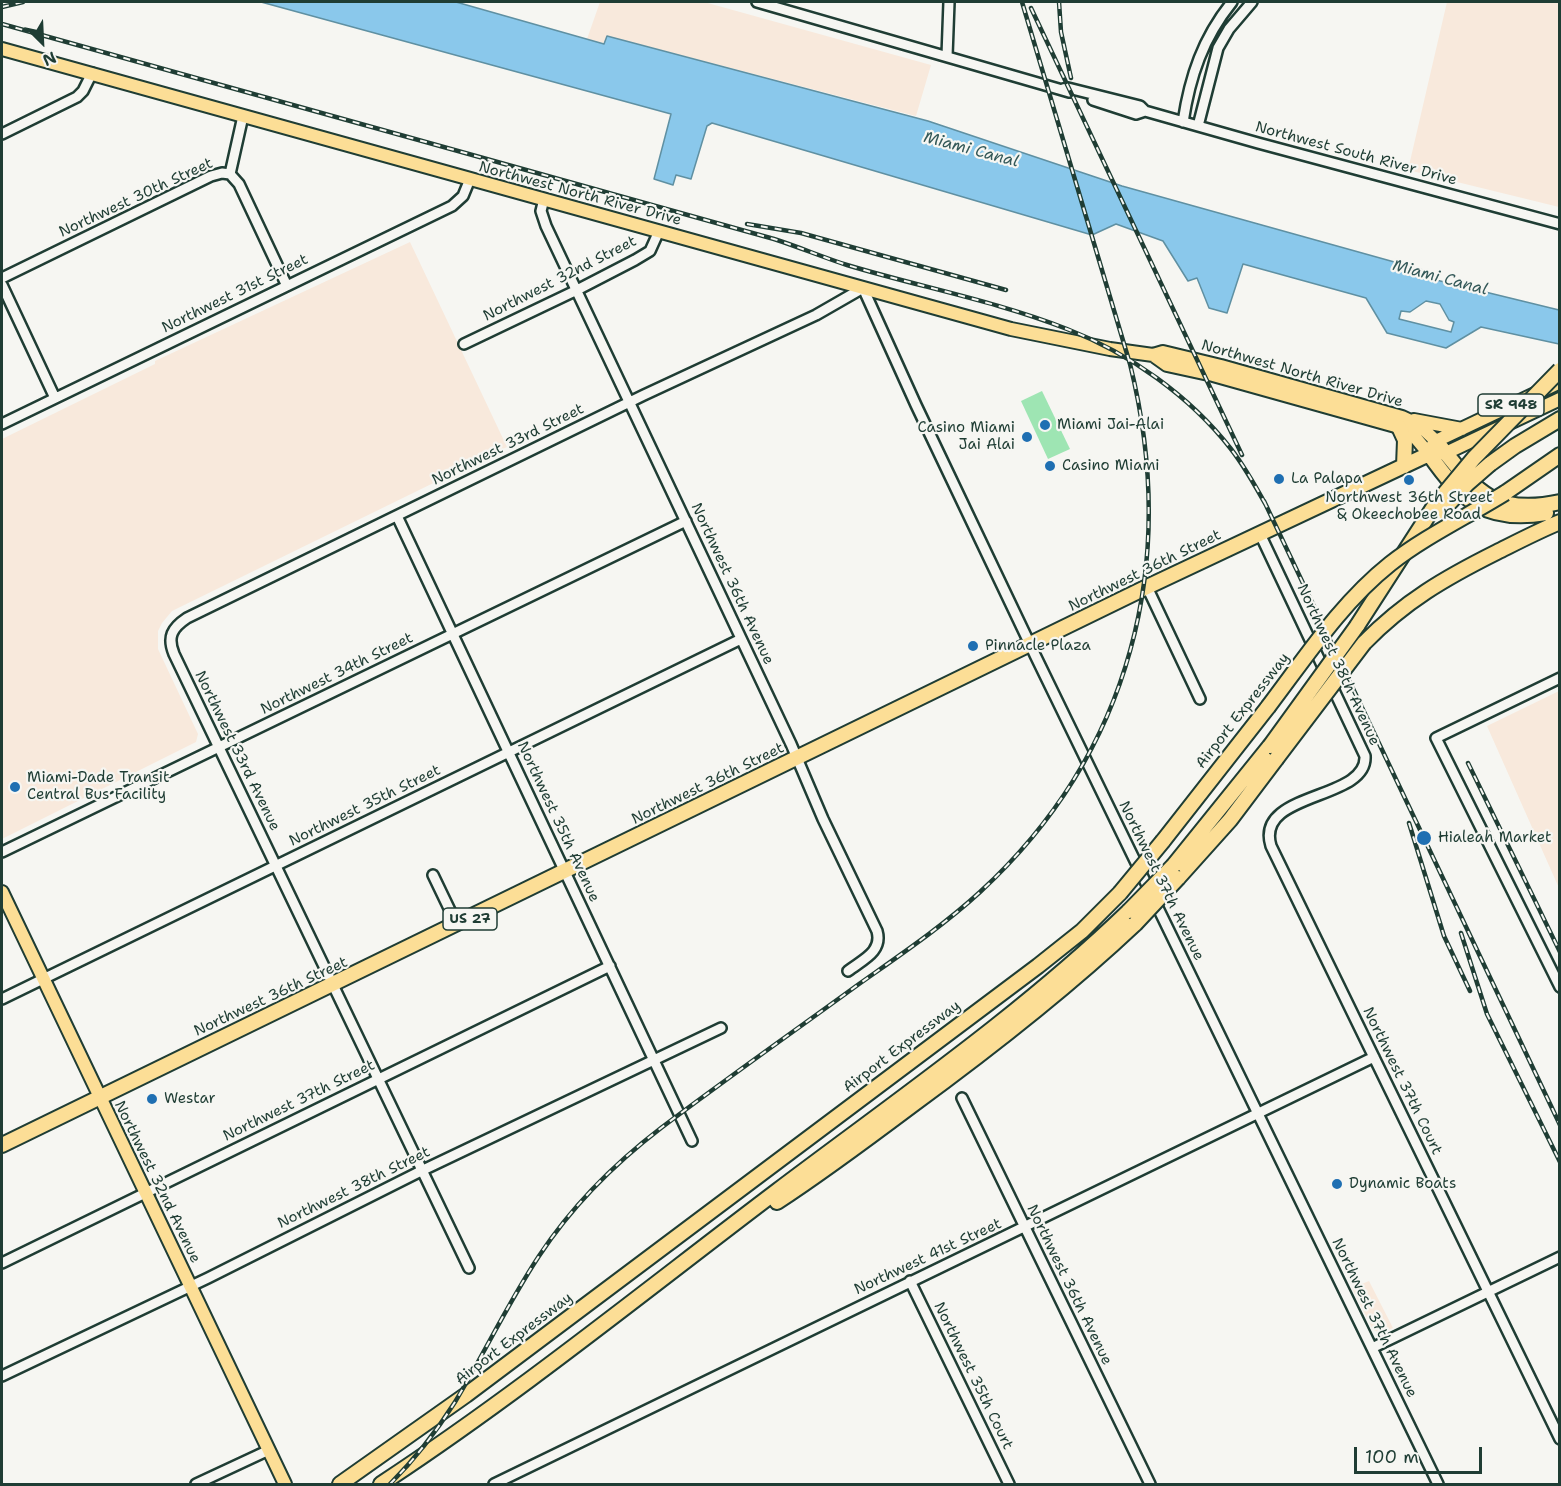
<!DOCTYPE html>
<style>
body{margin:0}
#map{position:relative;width:1561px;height:1486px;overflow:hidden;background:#f6f6f2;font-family:"Shantell Sans",sans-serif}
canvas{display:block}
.frame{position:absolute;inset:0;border:3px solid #1f3d34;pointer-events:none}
.north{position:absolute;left:12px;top:12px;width:60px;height:60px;-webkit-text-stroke:4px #f6f6f2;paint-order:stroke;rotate:156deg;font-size:16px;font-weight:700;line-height:24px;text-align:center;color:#1f3d34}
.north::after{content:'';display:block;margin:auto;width:21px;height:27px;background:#1f3d34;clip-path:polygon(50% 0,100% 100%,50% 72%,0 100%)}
.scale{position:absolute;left:1354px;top:1447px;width:128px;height:27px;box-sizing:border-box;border:3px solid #1f3d34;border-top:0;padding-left:8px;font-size:18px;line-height:21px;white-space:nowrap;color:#1f3d34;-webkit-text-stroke:4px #f6f6f2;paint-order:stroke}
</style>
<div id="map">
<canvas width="1561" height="1486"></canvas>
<div class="frame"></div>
<div class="north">N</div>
<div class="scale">100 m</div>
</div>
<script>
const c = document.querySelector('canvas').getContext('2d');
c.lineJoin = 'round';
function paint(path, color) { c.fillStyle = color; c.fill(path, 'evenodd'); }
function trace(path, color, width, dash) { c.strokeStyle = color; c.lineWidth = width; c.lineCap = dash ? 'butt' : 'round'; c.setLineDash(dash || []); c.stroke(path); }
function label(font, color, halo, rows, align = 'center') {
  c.font = font + ' "Shantell Sans",sans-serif'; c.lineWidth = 4.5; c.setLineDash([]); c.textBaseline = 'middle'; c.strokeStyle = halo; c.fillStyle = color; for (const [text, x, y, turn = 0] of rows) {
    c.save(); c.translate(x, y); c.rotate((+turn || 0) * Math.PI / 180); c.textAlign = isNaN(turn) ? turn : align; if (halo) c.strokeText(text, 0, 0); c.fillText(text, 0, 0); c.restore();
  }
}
paint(new Path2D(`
 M600,2H704L931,65L916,116L607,36L604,43L587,39Z
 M1447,2H1559V207L1408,170Z
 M410,242L507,447L172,611L162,623L158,631V649L198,734L196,742L2,839V439L155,364V361Z
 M1559,691V888L1487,726Z
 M1369,1281L1393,1328L1381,1333L1373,1330L1352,1288Z`), '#f8e9dc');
paint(new Path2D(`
 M1042,391L1070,449L1048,459L1021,401Z`), '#9ee5b3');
const water = new Path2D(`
 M261,2H456L604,44L607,36L928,121L1122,186L1423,270L1428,278L1559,310V344L1481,327L1446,348L1387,333L1366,298L1243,264L1227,313L1209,308L1197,278L1188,281L1163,241L1116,224L1092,235L712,123L707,126L691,179L676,175L673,185L654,179L671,114ZM1426,301L1440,304L1449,320L1454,322L1451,332L1399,319L1401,311L1410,312Z`);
paint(water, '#8ac8eb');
trace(water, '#5f90a2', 1.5);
const minor = new Path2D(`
 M757,2L1069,92
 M947,56L949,2
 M1063,89L1068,88L1140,106L1145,111L1258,143L1560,224
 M1093,100L1136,114L1145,111
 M1183,122C1190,76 1203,38 1232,2
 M1198,126L1218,48L1229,29L1252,2
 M2,134L77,97L83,91L92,73
 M230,174L239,184L287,286
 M230,174L243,116
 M544,199L541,211L546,226L791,744L823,819L877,931C883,952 862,960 848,971
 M2,278L211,176L222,173L230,174
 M2,285L55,398
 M464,344L577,290L635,260L650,251L659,231
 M2,424L452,206L463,196L470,179
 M397,516L692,1141
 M1260,534L1365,756C1368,801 1254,791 1271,846L1560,1439
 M1147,587L1200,699
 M1560,678L1436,738L1560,987
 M2,852L686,521
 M433,875L457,925
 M2,999L741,639
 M962,1098L1150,1484
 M2,1263L610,966
 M469,1268L174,654C167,637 172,628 187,618L644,395L816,315L863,288L916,405L1036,657L1438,1484
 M910,1281L1009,1484
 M1372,1348L1560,1257
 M2,1376L208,1278L421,1171L721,1028
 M196,1484L269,1450
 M494,1484L1374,1057`);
const major = new Path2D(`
 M2,49L1011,329L1110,349L1153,355L1163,352L1221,366L1402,417L1419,425L1436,441L1560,382
 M1153,355L1167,365L1213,375L1399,427L1414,436L1429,454L1446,453L1560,399
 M1414,420L1462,429
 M2,892L285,1484`);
const highway = new Path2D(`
 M1399,427L1405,440L1404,466
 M1429,454C1462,501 1486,523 1546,513
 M1490,464L1515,446L1560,419
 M1505,493L1560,455
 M1357,626L1435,505
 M1364,643C1405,601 1445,578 1497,552C1517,542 1538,531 1560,522
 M1163,841L1268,707
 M1174,865L1270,746
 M1178,878L1230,820L1276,759
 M2,1145L1147,587L1429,454L1436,441C1474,488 1491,517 1560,502
 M777,1202C823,1172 867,1139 911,1106C989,1049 1065,990 1135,924
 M340,1484L466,1395L1038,966L1082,931L1120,893
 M381,1484C518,1394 646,1290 777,1191C896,1101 1021,1015 1129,911`);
trace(minor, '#1f3d34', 14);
trace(major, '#1f3d34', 16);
trace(highway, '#1f3d34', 18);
trace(minor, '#f6f6f2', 9);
trace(major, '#fcde96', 12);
trace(highway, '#fcde96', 14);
const rail = new Path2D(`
 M1059,2L1061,32L1071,78
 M2,7L23,2
 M1031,8L1242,455
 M2,24L774,239C799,247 822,257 847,265C920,287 996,301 1067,329C1129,353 1190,396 1231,449C1245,467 1256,487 1267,507
 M747,224L801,233L1006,290
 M1264,501L1560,1125
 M1468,763L1560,952
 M1409,823L1444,936L1470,991
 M1461,933L1487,1014L1560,1162
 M390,1484C415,1459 436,1432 455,1402C484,1354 508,1303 539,1256C572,1206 614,1164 661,1128C726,1079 793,1032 859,984C900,955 943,926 980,892C1132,752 1179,562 1130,364L1022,2`);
trace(rail, '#1f3d34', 4.5);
trace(rail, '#f6f6f2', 2, [7]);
const highwayBridge = new Path2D(`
 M1435,505L1474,458L1560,370
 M1442,511L1467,484L1490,464
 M1268,707C1306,657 1341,603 1390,564C1424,537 1468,516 1505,493
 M1270,746L1357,626
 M1276,759L1364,643
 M1120,893L1163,841
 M1129,911L1174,865
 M1135,924L1178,878`);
trace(highwayBridge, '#1f3d34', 18, []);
trace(highwayBridge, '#fcde96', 14);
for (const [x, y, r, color] of [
 [1045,425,6,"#1f6fb2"],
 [1027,437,6,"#1f6fb2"],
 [1050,466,6,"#1f6fb2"],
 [1279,479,6,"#1f6fb2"],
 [1409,480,6,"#1f6fb2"],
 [973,646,6,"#1f6fb2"],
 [15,787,6,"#1f6fb2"],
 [1424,838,8,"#1f6fb2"],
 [152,1099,6,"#1f6fb2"],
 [1337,1184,6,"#1f6fb2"]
]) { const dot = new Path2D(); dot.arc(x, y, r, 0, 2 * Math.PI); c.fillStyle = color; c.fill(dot); trace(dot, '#f6f6f2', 2); }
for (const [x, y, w] of [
 [1511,405,66],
 [470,919,54]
]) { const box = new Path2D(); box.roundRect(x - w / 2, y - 11, w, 22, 4.5); c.fillStyle = '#f6f6f2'; c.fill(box); trace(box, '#1f3d34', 1.5); }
label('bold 14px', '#1f3d34', null, [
 ["SR 948",1511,405],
 ["US 27",470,919]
]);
label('15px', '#1f3d34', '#f6f6f2', [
 ["Northwest South River Drive",1356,154,15],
 ["Northwest North River Drive",580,194,15],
 ["Northwest 30th Street",136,198,-25],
 ["Northwest 32nd Street",560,279,-27],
 ["Northwest 31st Street",235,294,-26],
 ["Northwest North River Drive",1302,374,16],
 ["Northwest 33rd Street",508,445,-26],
 ["Northwest 36th Street",1145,571,-26],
 ["Northwest 36th Avenue",732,584,65],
 ["Northwest 38th Avenue",1338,665,65],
 ["Northwest 34th Street",337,674,-26],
 ["Airport Expressway",1243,711,-52],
 ["Northwest 33rd Avenue",237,751,64],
 ["Northwest 36th Street",708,784,-26],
 ["Northwest 35th Street",365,806,-26],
 ["Northwest 35th Avenue",558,822,65],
 ["Northwest 37th Avenue",1161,881,64],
 ["Northwest 36th Street",271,997,-25],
 ["Airport Expressway",902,1047,-37],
 ["Northwest 37th Court",1402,1081,64],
 ["Northwest 37th Street",299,1101,-26],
 ["Northwest 32nd Avenue",157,1182,64],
 ["Northwest 38th Street",354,1188,-26],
 ["Northwest 41st Street",928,1257,-25],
 ["Northwest 36th Avenue",1069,1285,64],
 ["Northwest 37th Avenue",1374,1318,64],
 ["Airport Expressway",514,1339,-37],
 ["Northwest 35th Court",973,1376,64]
]);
label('15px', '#1f3d34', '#f6f6f2', [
 ["Miami Jai-Alai",1057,425],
 ["Casino Miami",1015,428,"right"],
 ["Jai Alai",1015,445,"right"],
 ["Casino Miami",1062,466],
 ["La Palapa",1291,479],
 ["Northwest 36th Street",1409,498,"center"],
 ["& Okeechobee Road",1409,515,"center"],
 ["Pinnacle Plaza",985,646],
 ["Miami-Dade Transit",27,778],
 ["Central Bus Facility",27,795],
 ["Hialeah Market",1438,838],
 ["Westar",164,1099],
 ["Dynamic Boats",1349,1184]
], 'left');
label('italic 16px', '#345959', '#f6f6f2', [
 ["Miami Canal",971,150,15],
 ["Miami Canal",1440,278,15]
]);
</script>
